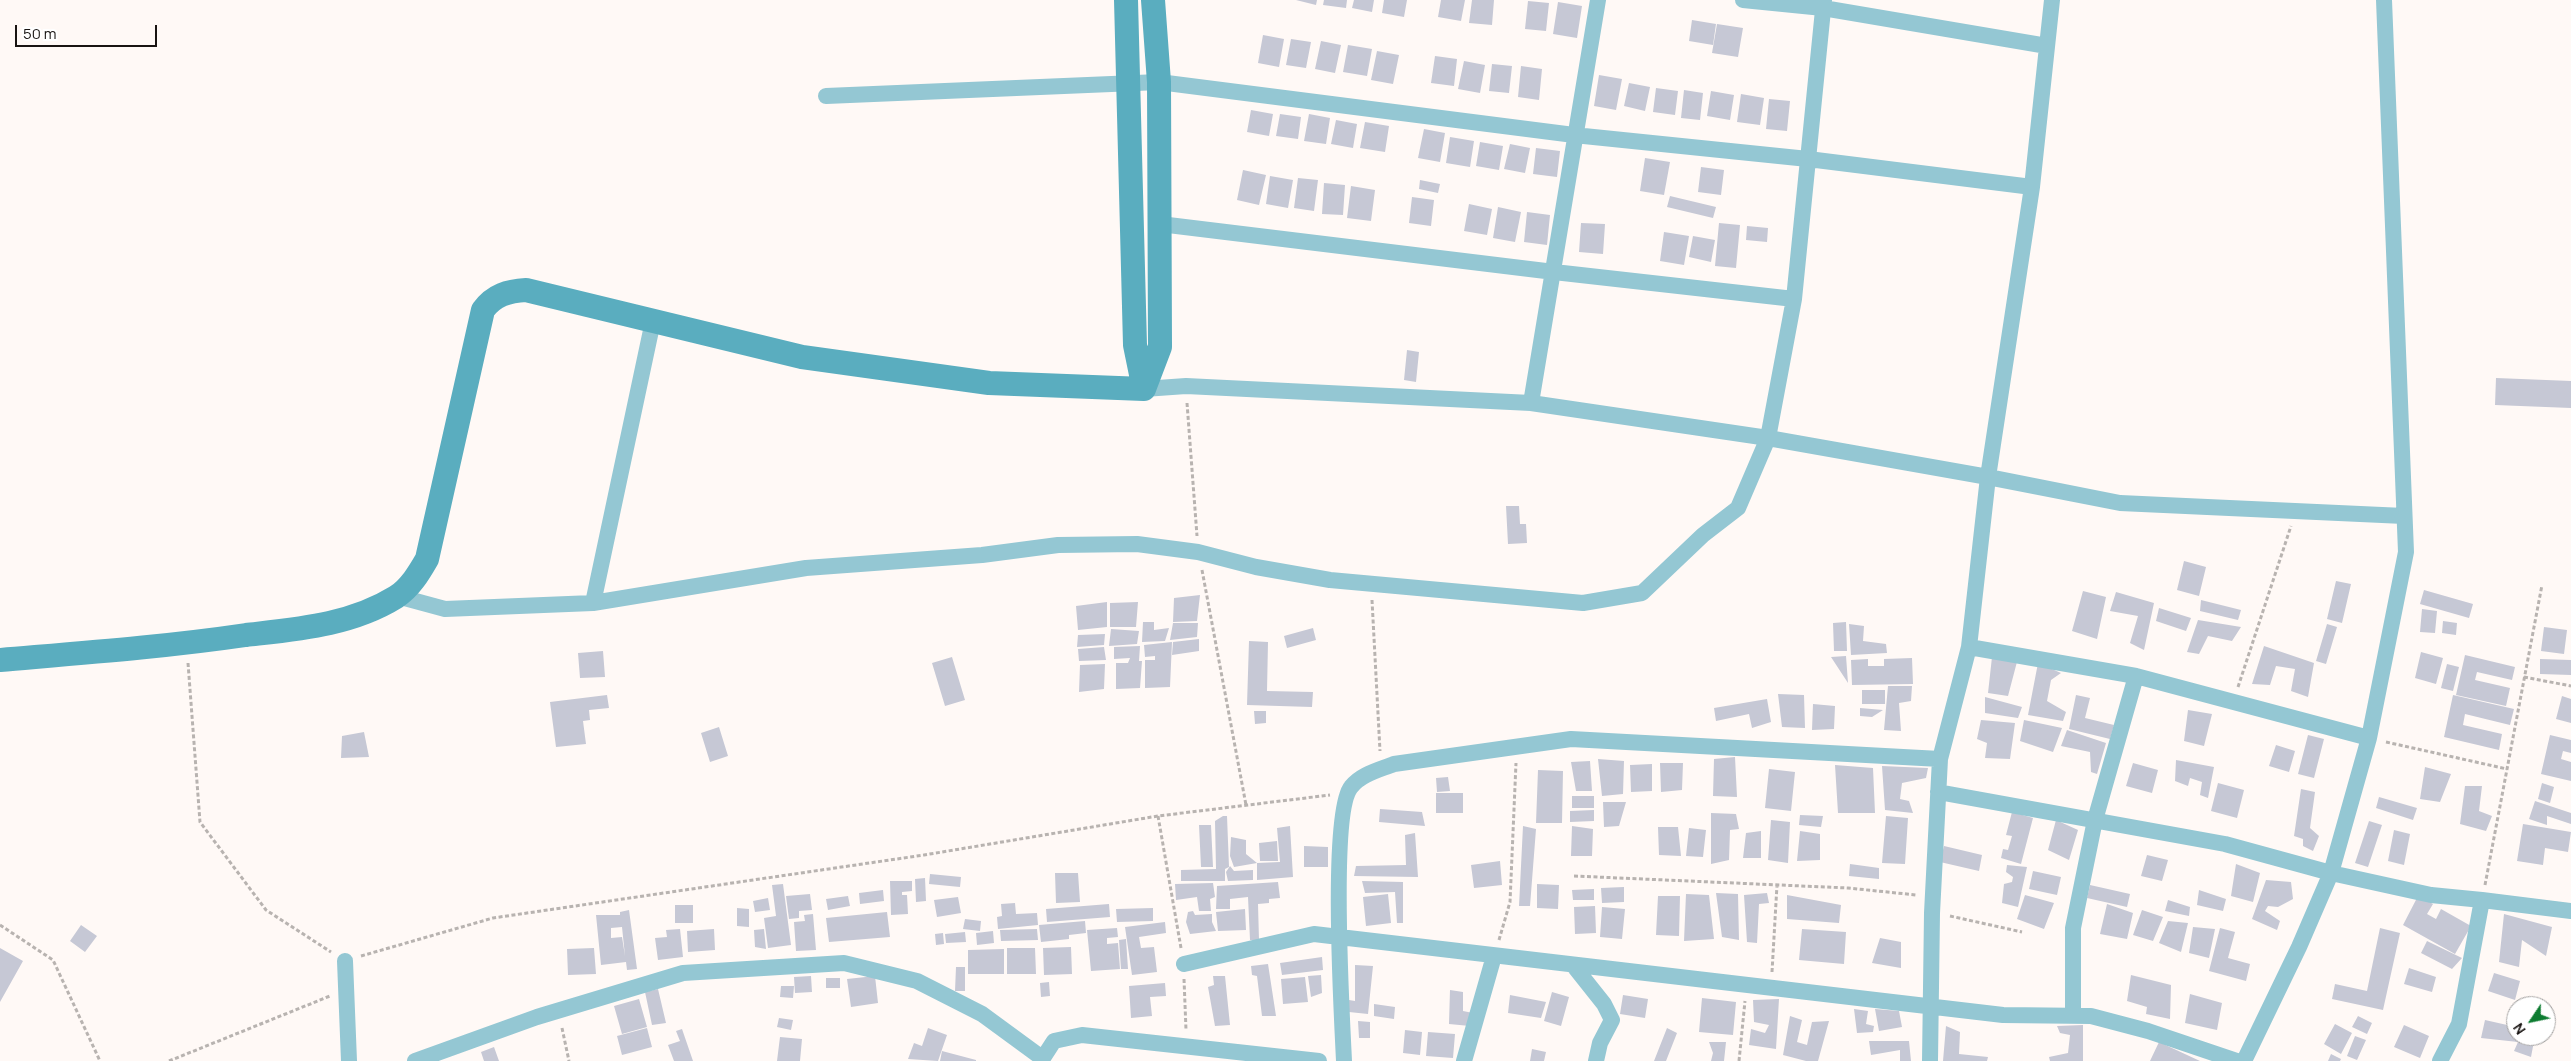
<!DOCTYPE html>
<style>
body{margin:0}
#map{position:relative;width:2571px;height:1061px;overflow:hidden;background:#fff9f6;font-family:Manrope,sans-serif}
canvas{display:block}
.north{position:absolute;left:2506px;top:996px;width:50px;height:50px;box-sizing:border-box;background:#fff;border:1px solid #a3a1a0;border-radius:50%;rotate:236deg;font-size:14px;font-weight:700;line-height:20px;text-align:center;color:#191412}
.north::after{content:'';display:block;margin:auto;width:18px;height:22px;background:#0d7c31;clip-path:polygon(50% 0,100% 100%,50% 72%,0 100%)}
.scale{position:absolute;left:15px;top:25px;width:142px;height:22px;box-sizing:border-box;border:2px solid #191412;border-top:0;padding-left:6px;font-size:15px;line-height:18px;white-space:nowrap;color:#191412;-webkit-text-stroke:4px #fff;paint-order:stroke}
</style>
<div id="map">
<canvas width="2571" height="1061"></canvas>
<div class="north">N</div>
<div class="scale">50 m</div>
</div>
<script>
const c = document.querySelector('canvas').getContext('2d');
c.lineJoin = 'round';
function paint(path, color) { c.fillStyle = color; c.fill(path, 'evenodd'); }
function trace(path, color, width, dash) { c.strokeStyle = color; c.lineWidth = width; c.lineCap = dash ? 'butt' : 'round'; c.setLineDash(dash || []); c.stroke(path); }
paint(new Path2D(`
 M1296,0H1317L1316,5Z
 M1324,0H1347L1346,8L1323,5Z
 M1354,0H1374L1372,12L1352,8Z
 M1384,0H1407L1404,17L1382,13Z
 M1441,0H1465L1461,21L1438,17Z
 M1472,0H1494L1492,25L1469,23Z
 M1528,1L1549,3L1546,31L1525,29Z
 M1558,2L1582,6L1577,38L1553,34Z
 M1692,20L1716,24L1713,45L1689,41Z
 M1717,24L1743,28L1738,57L1712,53Z
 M1263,35L1284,39L1279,67L1258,63Z
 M1291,39L1311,42L1306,68L1286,65Z
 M1321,41L1341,45L1335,73L1315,69Z
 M1348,45L1372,49L1367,76L1343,72Z
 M1377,51L1399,55L1393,84L1371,80Z
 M1435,56L1457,59L1454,86L1431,83Z
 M1464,61L1485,65L1480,93L1458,89Z
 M1492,64L1512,66L1509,93L1489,91Z
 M1521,66L1542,69L1539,100L1518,97Z
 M1599,75L1622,79L1616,110L1594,106Z
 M1629,83L1650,87L1645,111L1624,106Z
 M1656,88L1678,91L1675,115L1653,112Z
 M1684,90L1703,93L1700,120L1681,118Z
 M1711,91L1734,95L1730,120L1707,116Z
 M1741,94L1764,98L1760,125L1737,122Z
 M1769,99L1790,101L1787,131L1766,129Z
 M1251,110L1273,114L1269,136L1247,132Z
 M1280,114L1301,117L1298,139L1276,136Z
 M1309,114L1330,118L1326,144L1304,141Z
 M1336,120L1357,124L1353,148L1331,144Z
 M1365,122L1389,126L1385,152L1360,148Z
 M1424,129L1445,133L1440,162L1418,158Z
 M1450,137L1474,141L1470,167L1446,163Z
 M1480,142L1503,146L1499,170L1476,166Z
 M1510,144L1530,148L1525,173L1504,169Z
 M1536,148L1560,151L1557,177L1533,174Z
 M1645,158L1670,162L1664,195L1640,191Z
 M1701,167L1724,170L1721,195L1698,192Z
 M1243,170L1266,175L1259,205L1237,200Z
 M1270,176L1293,180L1288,208L1266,204Z
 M1298,178L1318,180L1314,211L1294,208Z
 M1420,180L1440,184L1438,193L1419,189Z
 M1324,183L1345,185L1343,215L1322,214Z
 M1351,186L1375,190L1371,221L1347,218Z
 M1670,196L1716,207L1713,218L1667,207Z
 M1412,197L1434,200L1431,226L1409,223Z
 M1469,204L1492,209L1487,235L1464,231Z
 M1498,207L1521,212L1515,242L1493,238Z
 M1527,212L1550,215L1547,245L1524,242Z
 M1581,223L1605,224L1603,254L1579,252Z
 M1719,223L1740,225L1736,268L1715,266Z
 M1747,226L1768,228L1767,242L1746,240Z
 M1664,232L1689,236L1684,265L1660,261Z
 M1693,236L1715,240L1711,262L1689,257Z
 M1407,350L1419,352L1416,382L1404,380Z
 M2496,378L2571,381V408L2495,405Z
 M1506,506H1519L1520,524H1526L1527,543L1508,544Z
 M2184,561L2206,567L2199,596L2177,590Z
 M2336,581L2351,584L2342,623L2327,619Z
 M2424,590L2473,604L2469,618L2420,604Z
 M2083,591L2106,597L2097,639L2072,631Z
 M2116,592L2154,603L2144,650L2130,643L2138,616L2110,611Z
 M1200,595L1197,621L1173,622L1174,598Z
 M2201,600L2241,610L2238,620L2200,611Z
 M1107,602V627L1078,630L1076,606Z
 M1138,602L1136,627H1110V603Z
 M2159,608L2191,618L2186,631L2156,621Z
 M2422,609L2437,611L2435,633L2420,632Z
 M2198,620L2241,627L2232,641L2208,636L2199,654L2187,652Z
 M2443,621L2457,623L2456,635L2442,633Z
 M1143,622H1154V630L1169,628L1165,641L1142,642Z
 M1846,622L1847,651H1834L1833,623Z
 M1173,623H1198L1197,637L1170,640Z
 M1849,624L1864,626L1863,641L1886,644L1887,653L1851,655Z
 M2327,624L2337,627L2326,664L2316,661Z
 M2544,627L2567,630L2564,654L2541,651Z
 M1313,628L1316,640L1287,648L1284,636Z
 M1111,629L1139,631L1137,644L1109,646Z
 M1105,634L1104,645L1077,647L1078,635Z
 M1199,639V651L1172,655L1173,642Z
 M1249,641L1268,642L1267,691L1313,692L1312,707L1247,705Z
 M1172,642L1170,687L1145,688V660H1155V656L1145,657L1144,645Z
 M1140,646L1139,661H1142L1140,688L1116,689V663H1128L1130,658L1114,659V647Z
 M2264,646L2314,663L2308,697L2291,691L2295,669L2276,666L2270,685L2252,684Z
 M1104,647L1106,660L1079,661L1078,649Z
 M603,651L605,677L580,678L578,653Z
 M2421,652L2443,658L2436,684L2415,678Z
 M2465,655L2515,667L2512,680L2477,672L2475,680L2510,688L2506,706L2456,695Z
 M1846,656L1848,683L1831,657Z
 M952,657L965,700L945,706L932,663Z
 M1992,657L2018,658L2008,696L1988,693Z
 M1912,658L1913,684L1852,685L1851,660L1868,659V666H1884V659Z
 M2540,659L2571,660V675L2540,674Z
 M2038,663L2061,673L2051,680L2047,701L2066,712L2063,721L2028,715Z
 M1105,664L1104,689L1079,692L1080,665Z
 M2447,664L2459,667L2453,691L2441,688Z
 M1888,686H1912L1911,701L1899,703L1901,731L1884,730Z
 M1862,690H1885V704H1862Z
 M1778,694L1804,695L1805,728L1782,727Z
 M607,695L609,708L589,710L590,720L583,721L586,744L556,747L550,702Z
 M2076,695L2090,698L2085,718L2114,725L2110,739L2069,729Z
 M2453,695L2514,709L2510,725L2465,714L2463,725L2502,734L2499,750L2444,737Z
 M2562,696L2571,699V723L2556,719Z
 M1985,697L2022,707L2018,718L1985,713Z
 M1767,699L1771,722L1752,728L1749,714L1716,721L1714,708Z
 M1813,704L1835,706L1834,729L1812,730Z
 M1860,708L1883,710L1872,717L1860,716Z
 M2188,710L2212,714L2204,746L2184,741Z
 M1254,711H1266V723L1255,724Z
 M1981,720L2015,723L2010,759L1985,758L1987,743L1977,739Z
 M2024,720L2062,728L2053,752L2020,741Z
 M719,727L728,756L710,762L701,733Z
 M2067,730L2106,743L2097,774L2091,772L2090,752L2061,746Z
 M364,732L369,757L341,758L342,736Z
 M2308,735L2324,739L2314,778L2298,774Z
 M2550,735L2571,740V753L2563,751L2561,759L2571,762V781L2541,774Z
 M2276,745L2295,751L2289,772L2269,766Z
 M1735,757L1737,797L1713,796L1714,759Z
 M1598,759L1624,761L1623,794L1602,796Z
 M2176,760L2214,767L2208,798L2200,795L2202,782L2190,778L2188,786L2175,781Z
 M1590,761L1592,791H1576L1571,762Z
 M1660,763H1683L1682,790L1661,792Z
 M2133,763L2158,770L2152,793L2126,786Z
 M1652,764V791L1631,792L1630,765Z
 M1835,765L1873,768L1875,813H1838Z
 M1882,766L1928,768L1926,778L1902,783L1900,799L1909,801L1913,813L1885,810Z
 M2425,767L2451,774L2440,802L2420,799Z
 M1769,769L1795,772L1791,811L1765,808Z
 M1538,770L1563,771L1562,823H1536Z
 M1448,777L1450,791L1437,792L1436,778Z
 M2218,783L2244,790L2237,818L2211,811Z
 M2542,783L2554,787L2550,803L2538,799Z
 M2465,786H2482L2479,811L2492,816L2486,831L2460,824Z
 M2301,789L2315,792L2310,828L2319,836L2313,851L2303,846V839L2294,836Z
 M1436,793H1463V813H1436Z
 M1572,796H1594V808H1572Z
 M2379,797L2417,808L2413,820L2376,808Z
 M2535,801L2571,813V824L2547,816V825L2529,819Z
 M1603,802H1626L1619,826L1604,827Z
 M1380,809L1422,812L1425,826L1379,822Z
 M1594,810V821L1570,822V811Z
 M2012,812L2033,818L2021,864L2001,858L2003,849L2008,850L2012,836L2006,835Z
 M1711,813L1736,814L1739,829L1730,830L1729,860L1711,864Z
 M1800,815L1823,816L1821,827L1799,825Z
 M1223,816H1227L1229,867L1225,869V881H1181V870L1216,869L1215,821Z
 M1886,816L1908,818L1905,864L1882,863Z
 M1771,820L1790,822L1788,863L1768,860Z
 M2056,820L2078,830L2069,860L2048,850Z
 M2369,821L2382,825L2368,867L2355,863Z
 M2523,824L2571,832L2568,852L2545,848L2543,865L2517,861Z
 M1199,825H1211L1213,867H1201Z
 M1290,826L1293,877L1257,880V863L1234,867L1230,856L1231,837L1246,840V854L1257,863L1280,862L1277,828Z
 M1523,826L1536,829L1530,906H1519Z
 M1572,826L1593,829L1592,856H1571Z
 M1658,827H1678L1681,856L1659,855Z
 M1689,828L1706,830L1703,857L1686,856Z
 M2394,830L2410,834L2404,865L2388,861Z
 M1761,831V858H1743L1746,833Z
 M1800,831L1820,834V860L1797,861Z
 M1415,833L1418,877L1354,876L1356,866L1406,865L1405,835Z
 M1277,841L1278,861H1260L1259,843Z
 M1304,846L1328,847V867H1304Z
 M1944,846L1982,855L1979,871L1940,862Z
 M2147,855L2168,860L2162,881L2141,876Z
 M1500,861L1502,885L1474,888L1471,865Z
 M1850,864L1879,868V879L1849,876Z
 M2236,864L2260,873L2253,902L2231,896Z
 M2007,865L2027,867L2018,907L2002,903L2004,884L2012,882L2013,877L2006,872Z
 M1230,866L1234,871L1253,870V880L1228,881L1226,872Z
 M2033,871L2061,877L2057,895L2029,889Z
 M1055,873H1078L1080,902L1056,903Z
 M930,874L961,877L960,887L929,884Z
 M925,878L926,901L916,902L915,879Z
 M2266,880L2291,882L2293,899L2278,907L2268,906L2265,911L2280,921L2277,930L2252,919Z
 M890,881H912V891L902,892V895H907L908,914L891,915Z
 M1362,881L1403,882V923H1397L1395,892L1365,893Z
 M1278,882L1280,898L1269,899V903L1258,904L1259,940H1250L1248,897L1230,899V909H1216L1217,886Z
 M1213,883L1215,897L1210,899L1211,911H1199L1197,897L1176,900L1175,884Z
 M783,884L791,945L768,948L764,918L776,916L772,885Z
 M1537,884L1559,885L1558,909L1537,908Z
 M2090,885L2130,894L2127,907L2087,898Z
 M1624,887V902L1602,903L1601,888Z
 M1594,889V900H1573L1572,890Z
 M883,890L884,901L860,904L859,893Z
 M2199,890L2226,899L2223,911L2197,905Z
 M1716,893L1738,894L1739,940L1722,937Z
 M1767,893L1769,903L1759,904L1757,943L1747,942L1744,895Z
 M810,894L812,910L799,911V918L789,919L786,896Z
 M1388,894L1391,923L1366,926L1363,897Z
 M1686,894L1709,895L1714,939L1684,941Z
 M1787,895L1841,905L1839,923L1787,919Z
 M2025,895L2054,903L2044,929L2017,919Z
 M848,896L850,906L828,910L826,899Z
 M1658,896H1680L1679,936L1656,935Z
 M2418,896L2433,904L2427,914L2436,919L2441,909L2471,926L2455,954L2403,925Z
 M958,897L961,913L937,917L934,900Z
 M768,898L770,910L755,912L753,901Z
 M2168,900L2190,907L2189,916L2165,911Z
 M1015,903L1016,914L1037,913L1038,925L998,929L997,917L1002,916L1001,904Z
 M1109,904L1110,917L1047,922L1046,909Z
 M2107,904L2133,913L2127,939L2100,934Z
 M675,905H693V923H675Z
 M1595,906L1596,933L1575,934L1574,907Z
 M1602,907L1625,909L1622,939L1600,937Z
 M737,908L749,909V927L737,926Z
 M1153,908V921L1117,922L1116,909Z
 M1245,909L1246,930L1218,931L1216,912Z
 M629,910L637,969L627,970L626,962L601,965L596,915H620V912ZM622,927L625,956L622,937L611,938V928Z
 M2142,910L2163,917L2153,941L2133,935Z
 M1193,911L1195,915L1212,914V922L1216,931L1190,934L1186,922L1188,912Z
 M887,912L890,937L829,942L826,918Z
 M813,914L816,950L796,951L794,922L805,921L804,915Z
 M2504,914L2552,927L2546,956L2522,940L2519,967L2499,962Z
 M965,919L981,921L980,931L963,929Z
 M1085,921L1086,933L1069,935V939L1041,942L1039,925Z
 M2168,921L2188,923L2181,952L2159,943Z
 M1165,922L1166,933L1139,937L1141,948L1154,947L1157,972L1132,975L1125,927Z
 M81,925L97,936L85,952L70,941Z
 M2193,927L2215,929L2209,958L2189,953Z
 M1117,928L1118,937L1107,938V944L1118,943L1120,969L1091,971L1087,930Z
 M2220,928L2235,932L2228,958L2250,964L2246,981L2209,971Z
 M2380,928L2400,933L2383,1010L2332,999L2335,984L2367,991Z
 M680,929L683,957L658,960L655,938L667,937L666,930Z
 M714,929L715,950L688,952L687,931Z
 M764,929L766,949L755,947L754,930Z
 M1037,929L1038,940L1001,941L1000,930Z
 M1802,929L1846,932L1844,964L1799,960Z
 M993,931L994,943L977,945L976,933Z
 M965,932L966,942L946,943L945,934Z
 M943,933L944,944L936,945L935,934Z
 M1880,938L1901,942V968L1872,963Z
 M1126,939L1128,969H1121L1119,940Z
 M2427,941L2462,958L2452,969L2421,953Z
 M1071,947L1072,974L1044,975L1043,948Z
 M0,948L23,961L0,1002Z
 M594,948L596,974L568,975L567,949Z
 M1007,948H1035L1036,974H1007Z
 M1004,949V974H968V950Z
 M1322,957L1323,970L1282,975L1280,963Z
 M1268,964L1276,1016H1262L1257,976L1252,975L1251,966Z
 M1355,965L1373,966L1368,1014L1349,1012V1000L1355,1001Z
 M956,967H965V991H955Z
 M2409,968L2436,977L2432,992L2404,984Z
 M2494,973L2520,981L2515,1000L2488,991Z
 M1321,975L1322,993L1311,997L1308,976Z
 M2131,975L2171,985L2170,1019L2146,1014L2147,1007L2127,1001Z
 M811,976L812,992L795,993L794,977Z
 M875,976L878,1003L851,1007L847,979Z
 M1213,976H1225L1230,1025L1215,1026L1208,987L1214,985Z
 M1305,977L1308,1002L1283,1004L1281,979Z
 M826,978H840V988H826Z
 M1049,982L1050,996L1041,997L1040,983Z
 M1165,983L1166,996L1150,997L1152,1016L1131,1018L1129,986Z
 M781,986H794L793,998L780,997Z
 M658,989L666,1023L652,1025L645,992Z
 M1450,990L1463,992V1011L1473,1013L1470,1026L1449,1024Z
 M1552,992L1569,997L1561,1026L1544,1021Z
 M2190,994L2222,1003L2217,1030L2185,1023Z
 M1510,995L1546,1002L1541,1018L1508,1013Z
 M1623,995L1648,999L1645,1018L1620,1014Z
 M1702,998L1736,1002L1733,1035L1699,1032Z
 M639,999L647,1027L622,1034L614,1006Z
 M1779,999L1776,1049L1749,1045L1751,1029L1765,1033L1769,1025L1754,1022L1753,1000Z
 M1374,1004L1395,1007L1394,1019L1374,1016Z
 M1854,1009L1868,1011L1866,1024L1874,1026L1873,1032L1857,1033Z
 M1875,1009L1899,1011L1902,1027L1879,1031Z
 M1790,1016L1802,1020L1797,1042L1807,1045L1812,1022L1829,1021L1818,1061H1806L1783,1055Z
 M2358,1016L2372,1023L2367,1034L2352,1027Z
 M779,1018L793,1020L791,1030L777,1027Z
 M2485,1020L2516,1027V1036H2535L2531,1057L2514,1051L2518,1042L2481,1038Z
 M1358,1021L1370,1022V1038H1359Z
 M2335,1024L2352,1033L2341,1054L2324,1044Z
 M2083,1025V1061H2050L2049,1057L2068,1053L2070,1035L2060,1033L2057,1026Z
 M2404,1025L2429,1036L2420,1058L2394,1047Z
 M1946,1026L1960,1032L1959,1054L1988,1057L1987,1061H1943Z
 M647,1028L652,1047L622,1055L617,1036Z
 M928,1028L947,1035L938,1061L908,1059L914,1043L922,1046Z
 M1667,1028L1677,1033L1666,1061H1654Z
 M682,1029L693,1061H674L668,1045L680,1041L676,1031Z
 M1405,1030L1422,1032L1420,1055L1403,1053Z
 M1428,1032L1455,1034L1453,1058L1426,1056Z
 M2355,1036L2366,1040L2357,1060L2347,1056Z
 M780,1037L802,1039L800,1061H777Z
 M1869,1041H1909L1911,1061H1900V1050L1871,1055Z
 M1709,1042H1726L1724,1061H1711L1713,1053Z
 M2159,1042L2200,1061H2150Z
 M494,1047L499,1061H484L481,1052Z
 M1532,1049L1546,1052L1544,1061H1530Z
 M942,1051L976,1060V1061H940Z
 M2331,1054L2341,1059L2340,1061H2328Z`), '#c6c8d5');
trace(new Path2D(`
 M1187,403L1197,536
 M1202,570L1246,805
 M1372,600L1380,751
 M188,663L200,822L266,910L331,952
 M2524,677L2571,686
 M2238,687L2291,526
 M2386,742L2507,769
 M1158,816L1181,948
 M1574,876L1848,888L1916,895
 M2485,885L2542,585
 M1950,916L2022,932
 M0,925L53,960L100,1061
 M1499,940L1510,902L1516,763
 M361,956L493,918L924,855L1158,816L1330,795
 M1772,972L1777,885
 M1184,979L1186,1030
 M562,1028L569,1061
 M169,1061L330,996
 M1739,1061L1745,1001`), '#b8b3b0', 3, [4, 2.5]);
trace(new Path2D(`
 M1743,0L1823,8L2047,46
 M1824,0L1794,299L1768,438L1988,477L2120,503L2404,516
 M826,96L1159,82L1574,135L1808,159L2032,187
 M1160,224L1554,272L1794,299
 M1531,403L1598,0
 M397,596L445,609L593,603L806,568L982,555L1058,545L1137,544L1198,552L1256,567L1330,580L1583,603L1642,593L1703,535L1738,508L1768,438L1531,403L1186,386L1144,389
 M593,603L653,321
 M1969,647L2136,676L2369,738
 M1938,792L2225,844L2331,873L2369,738L2406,552L2384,0
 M2482,900L2571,911
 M345,961L349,1061
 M1184,964L1314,934L2003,1015L2091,1016L2148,1031L2237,1061
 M1573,965L1604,1004L1612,1020L1600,1043L1596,1061
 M2073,1016V928L2095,820L2136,676
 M415,1061L537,1017L683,973L844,963L917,981L982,1014L1042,1058
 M1041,1061L1054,1041L1082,1035L1319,1061
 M1344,1061C1342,1018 1330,813 1351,787C1361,774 1379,770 1394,764L1571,739L1940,759
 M1464,1061L1494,956
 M1930,1061L1932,913L1940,759L1969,647L1988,477L2032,187L2052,0
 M2244,1061L2299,947L2331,873L2431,895L2482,900L2459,1024L2440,1061`), '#94c7d3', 16);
trace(new Path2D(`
 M1126,0L1135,345L1144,389
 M1144,389L1160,347L1159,82L1153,0
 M0,660C82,653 164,647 246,635C298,629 351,625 396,597C410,588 419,573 427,559L483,310C494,295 508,291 526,290L802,357L989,383L1144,389`), '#5aadbf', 24);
</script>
